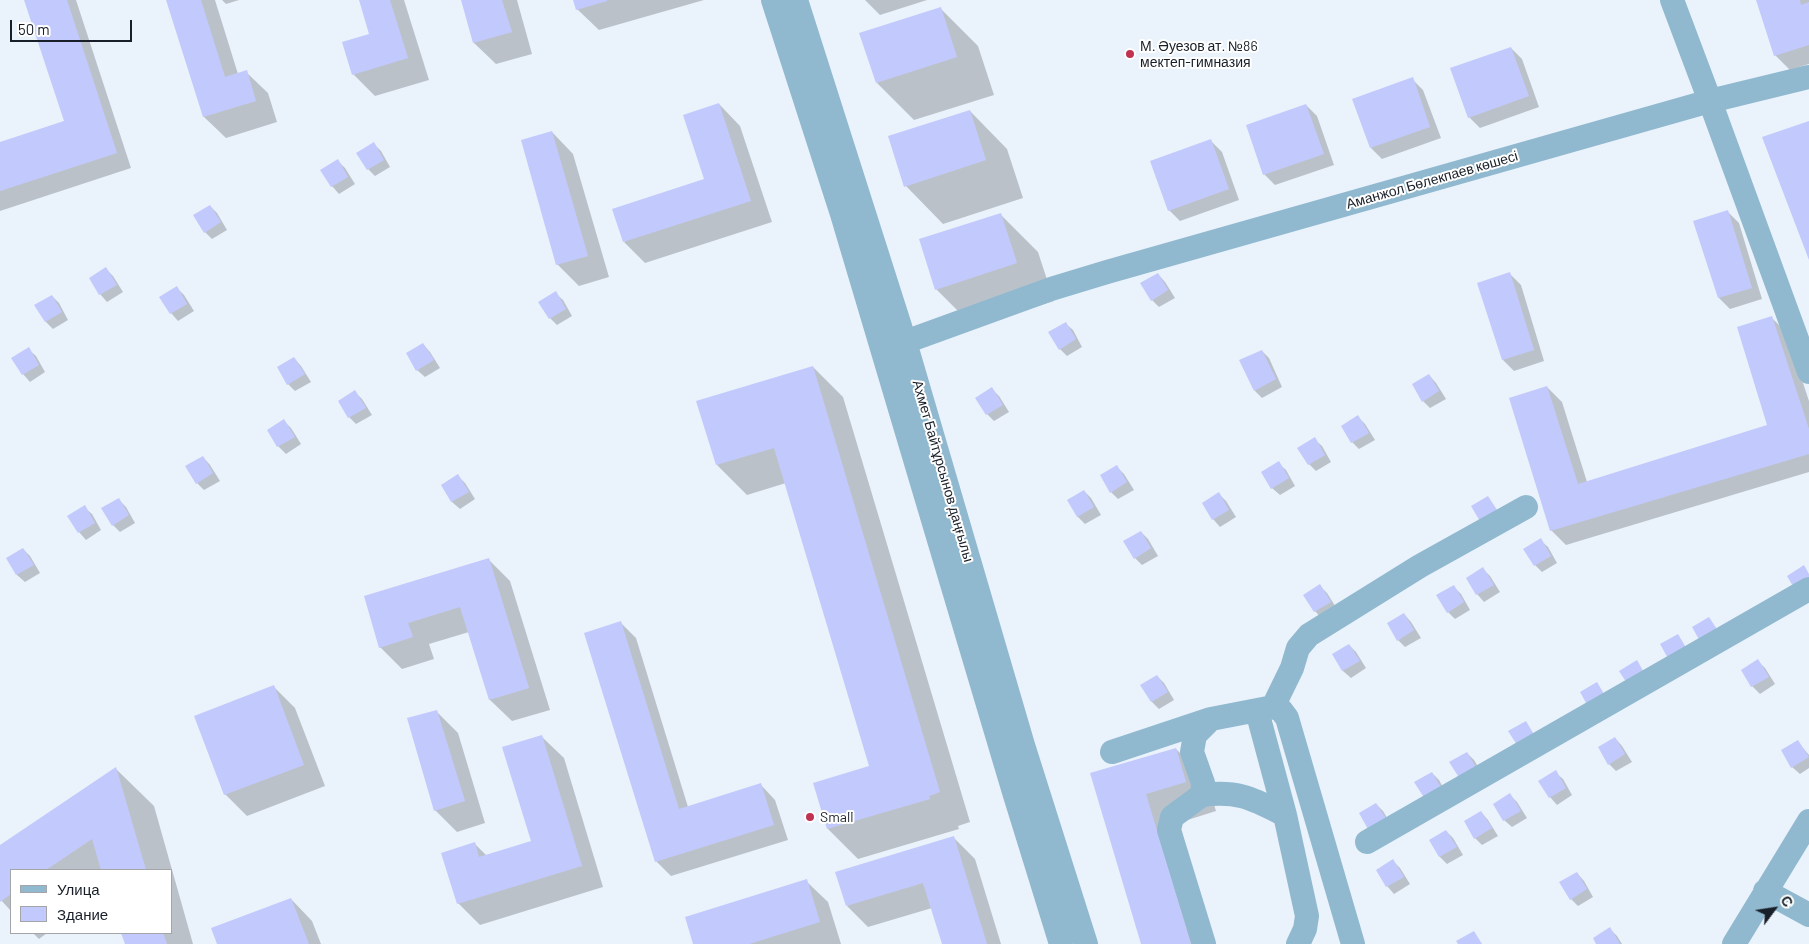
<!DOCTYPE html>
<meta charset="utf-8">
<style>
body{margin:0}
#map{position:relative;width:1809px;height:944px;overflow:hidden;background:#eaf2fc;font-family:Barlow,sans-serif}
canvas{display:block}
.legend{position:absolute;left:10px;top:869px;width:162px;height:65px;box-sizing:border-box;background:#fff;border:1px solid #a3a5a9;margin:0;padding:6px 9px;list-style:none;font-size:15px;color:#181f28}
.legend li{display:flex;align-items:center;gap:10px;height:25px}
.legend b{width:25px;border:1px solid #a3a5a9}
.north{position:absolute;left:1749px;top:884px;width:50px;height:50px;-webkit-text-stroke:4px #fff;paint-order:stroke;rotate:59deg;font-size:14px;font-weight:700;line-height:20px;text-align:center;color:#181f28}
.north::after{content:'';display:block;margin:auto;width:18px;height:22px;background:#181f28;clip-path:polygon(50% 0,100% 100%,50% 72%,0 100%)}
.scale{position:absolute;left:10px;top:20px;width:122px;height:22px;box-sizing:border-box;border:2px solid #181f28;border-top:0;padding-left:6px;font-size:15px;line-height:18px;white-space:nowrap;color:#181f28;-webkit-text-stroke:4px #fff;paint-order:stroke}
</style>
<div id="map">
<canvas width="1809" height="944"></canvas>
<ul class="legend">
<li><b style="height:6px;background:#90b9cf"></b>Улица</li>
<li><b style="height:14px;background:#c2c9fd"></b>Здание</li>
</ul>
<div class="north">С</div>
<div class="scale">50 m</div>
</div>
<script>
const c = document.querySelector('canvas').getContext('2d');
c.lineJoin = 'round';
function paint(path, color) { c.fillStyle = color; c.fill(path, 'evenodd'); }
function trace(path, color, width, dash) { c.strokeStyle = color; c.lineWidth = width; c.lineCap = dash ? 'butt' : 'round'; c.setLineDash(dash || []); c.stroke(path); }
function label(font, color, halo, rows, align = 'center') {
  c.font = font + ' Barlow,sans-serif'; c.lineWidth = 4; c.setLineDash([]); c.textBaseline = 'middle'; c.strokeStyle = halo; c.fillStyle = color; for (const [text, x, y, turn = 0] of rows) {
    c.save(); c.translate(x, y); c.rotate((+turn || 0) * Math.PI / 180); c.textAlign = isNaN(turn) ? turn : align; if (halo) c.strokeText(text, 0, 0); c.fillText(text, 0, 0); c.restore();
  }
}
paint(new Path2D(`
 M25,0H76L131,168L0,211V143L65,121Z
 M167,0H215L238,74L246,72L268,93L277,122L226,138L204,117Z
 M222,0H239L226,4Z
 M360,0H404L429,80L375,96L354,75L344,43L371,34Z
 M462,0H517L532,54L496,64L474,43Z
 M575,0H704L599,30L577,9Z
 M865,0H927L880,15Z
 M1758,0H1809V64L1790,70L1775,55Z
 M940,8L978,46L994,95L914,120L877,83Z
 M1511,48L1522,59L1539,107L1480,128L1469,117Z
 M1412,79L1423,90L1441,138L1382,159L1371,148Z
 M719,104L740,126L772,222L645,263L624,242L705,180Z
 M1306,105L1317,116L1334,165L1275,185L1264,174Z
 M970,111L1007,149L1023,198L943,224L906,186Z
 M552,132L573,154L609,277L579,286L557,264Z
 M1211,141L1222,152L1239,200L1180,221L1169,210Z
 M374,144L381,151L390,167L375,176L368,169Z
 M338,161L345,168L355,184L339,194L332,186Z
 M210,206L217,213L227,230L212,239L205,232Z
 M1728,212L1739,223L1762,299L1730,309L1719,298Z
 M1000,214L1038,252L1054,301L974,327L936,289Z
 M106,269L113,276L123,292L107,302L100,294L91,278Z
 M1158,274L1165,282L1175,298L1159,307L1152,300Z
 M1510,274L1521,285L1544,361L1514,371L1503,360Z
 M177,288L184,295L194,311L178,321L171,313Z
 M555,293L563,300L572,316L557,325L550,318Z
 M52,296L59,303L68,320L53,329L46,322L36,305Z
 M1772,318L1786,332L1809,401V472L1566,545L1551,530L1547,387L1562,402L1587,482L1769,426Z
 M1065,323L1073,330L1082,347L1067,356L1060,349Z
 M423,344L430,352L440,368L425,377L417,370Z
 M28,349L36,356L45,372L30,382L23,374Z
 M1262,351L1269,358L1282,387L1262,398L1255,391Z
 M294,358L301,366L311,382L295,391L288,384Z
 M813,367L843,397L970,822L958,826L959,829L858,859L828,829L815,784L871,767L786,483L747,495L717,465Z
 M1429,375L1436,383L1446,399L1430,408L1423,401Z
 M992,389L999,396L1009,412L994,421L987,414Z
 M355,392L362,399L372,415L356,424L349,417Z
 M1358,417L1365,424L1375,440L1359,449L1352,442Z
 M284,421L291,428L301,444L286,454L278,446L269,430Z
 M1314,439L1322,446L1331,462L1316,471L1309,464Z
 M203,457L210,465L220,481L204,490L197,483Z
 M1278,463L1286,470L1295,486L1280,495L1272,488L1263,472Z
 M1117,467L1124,474L1134,490L1118,499L1111,492Z
 M458,476L465,483L475,499L460,509L452,502L443,485Z
 M1084,491L1091,498L1101,515L1085,524L1078,517L1068,500Z
 M1219,494L1226,501L1236,517L1220,527L1213,519L1203,503Z
 M118,499L126,507L135,523L120,532L113,525Z
 M84,507L92,514L101,530L86,540L79,532Z
 M1141,532L1148,539L1158,556L1142,565L1135,558Z
 M1540,540L1548,547L1557,563L1542,572L1535,565Z
 M23,549L30,556L40,573L25,582L17,575L8,558Z
 M488,559L510,581L550,710L512,721L490,700L469,632L429,644L434,659L402,669L380,647L365,597Z
 M1483,569L1490,576L1500,592L1484,602L1477,594L1467,578Z
 M1320,586L1327,593L1337,609L1322,619L1315,611Z
 M1454,587L1461,594L1470,610L1455,619L1448,612Z
 M1404,614L1411,622L1421,638L1405,647L1398,640Z
 M621,623L636,638L688,807L761,785L775,800L788,840L671,876L656,861Z
 M1349,645L1356,652L1366,668L1351,678L1343,671L1334,654Z
 M1758,661L1765,668L1775,684L1760,694L1752,686L1743,670Z
 M1157,676L1164,683L1174,700L1159,709L1152,702L1142,686Z
 M274,687L295,708L325,786L247,816L225,794Z
 M436,711L458,733L485,823L457,832L435,810Z
 M542,737L564,758L603,887L480,925L458,903L475,844L487,856L533,842Z
 M1615,738L1622,746L1632,762L1616,771L1609,764Z
 M1798,742L1809,755V768L1800,774L1792,767Z
 M1176,749L1206,779L1216,811L1175,824L1211,944H1142L1091,774Z
 M1467,753L1474,760L1484,777L1461,779Z
 M116,769L154,806L193,944H126L123,933H171V870H11V911L0,899V847Z
 M1555,772L1563,779L1572,795L1557,805L1550,797Z
 M1432,773L1439,780L1448,797L1426,799Z
 M1510,795L1517,802L1527,818L1512,827L1504,820L1495,804Z
 M1376,804L1383,811L1393,828L1378,837Z
 M1481,812L1488,820L1498,836L1482,845L1475,838Z
 M1446,831L1453,838L1463,855L1447,864L1440,857L1430,840Z
 M954,838L975,859L1001,944H943L932,908L868,927L847,906Z
 M1393,861L1400,868L1410,884L1394,894L1387,886L1378,870Z
 M1577,873L1584,881L1593,897L1578,906L1571,899Z
 M806,881L828,902L841,944H694Z
 M291,899L312,921L321,944H218Z
 M1610,929L1617,936L1622,944H1598Z
 M33,933H47L39,939Z`), '#0003');
paint(new Path2D(`
 M24,0H67L117,153L0,191V142L64,121Z
 M166,0H201L225,77L247,70L256,101L203,117Z
 M359,0H390L408,58L352,75L342,42L369,34Z
 M461,0H502L512,32L473,43Z
 M573,0H607V1L576,10Z
 M1756,0H1800L1801,5L1809,2V45L1774,56Z
 M941,7L957,57L876,83L859,33Z
 M1511,47L1529,96L1468,118L1450,68Z
 M1413,77L1430,127L1370,148L1352,99Z
 M719,103L751,201L623,242L612,209L704,179L683,115Z
 M1306,104L1324,154L1263,175L1246,125Z
 M970,110L986,160L904,187L888,136Z
 M1809,121V260L1762,137Z
 M552,131L588,256L556,265L521,140Z
 M1211,139L1229,189L1168,211L1150,161Z
 M374,142L384,160L367,170L356,153Z
 M338,159L348,177L331,187L320,170Z
 M210,205L221,222L204,233L193,215Z
 M1728,210L1752,288L1718,298L1693,221Z
 M1001,213L1017,263L935,290L919,239Z
 M106,267L117,285L99,295L89,278Z
 M1510,272L1534,350L1502,360L1477,283Z
 M1158,273L1168,290L1151,301L1140,283Z
 M177,286L187,304L170,314L159,297Z
 M556,291L566,309L549,319L538,302Z
 M52,295L62,312L45,322L34,305Z
 M1772,316L1809,429V454L1550,531L1509,398L1547,386L1578,484L1767,425L1737,327Z
 M1066,322L1076,339L1059,350L1048,332Z
 M423,343L434,360L416,371L406,353Z
 M29,347L39,365L22,375L11,358Z
 M1262,350L1276,379L1254,391L1239,360Z
 M294,357L305,374L287,385L277,367Z
 M813,366L940,792L929,796L930,799L827,829L813,783L869,766L774,448L716,465L696,401Z
 M1429,374L1439,391L1422,402L1412,384Z
 M992,387L1003,405L986,415L975,398Z
 M355,390L366,408L348,418L338,401Z
 M1358,415L1369,433L1351,443L1341,426Z
 M284,419L295,437L277,447L267,430Z
 M1315,437L1325,455L1308,465L1297,448Z
 M203,456L213,473L196,484L185,466Z
 M1279,461L1289,478L1271,489L1261,472Z
 M1117,465L1127,482L1110,493L1100,475Z
 M458,474L469,492L451,502L441,485Z
 M1084,490L1094,507L1077,517L1067,500Z
 M1219,492L1229,510L1212,520L1202,503Z
 M1488,496L1499,513L1481,523L1471,506Z
 M119,498L129,515L112,526L101,508Z
 M85,505L95,523L78,533L67,516Z
 M1141,531L1151,548L1134,559L1123,541Z
 M1541,538L1551,556L1534,566L1523,549Z
 M23,548L34,565L16,575L6,558Z
 M489,558L529,688L489,700L460,607L408,623L413,637L379,648L364,596Z
 M1804,565L1809,574V586L1797,593L1787,576Z
 M1483,567L1494,585L1476,595L1466,578Z
 M1320,584L1331,602L1314,612L1303,595Z
 M1454,585L1464,602L1447,613L1436,595Z
 M1404,613L1414,630L1397,641L1387,623Z
 M1709,617L1720,634L1702,645L1692,627Z
 M621,621L679,809L761,783L774,825L655,862L584,633Z
 M1678,634L1688,651L1670,662L1660,644Z
 M1349,644L1360,661L1342,671L1332,654Z
 M1758,659L1769,677L1751,687L1741,670Z
 M1637,660L1647,678L1630,688L1619,671Z
 M1157,675L1168,692L1151,702L1140,685Z
 M1597,682L1607,699L1590,710L1580,692Z
 M274,685L304,765L224,795L194,716Z
 M437,710L465,801L434,811L407,718Z
 M1526,721L1536,738L1519,748L1508,731Z
 M542,735L582,866L457,904L441,853L475,842L479,857L531,841L502,747Z
 M1615,737L1625,754L1608,765L1598,747Z
 M1798,740L1809,757L1791,768L1781,750Z
 M1176,748L1186,782L1146,794L1191,944H1141L1090,773Z
 M1467,752L1477,769L1460,779L1449,762Z
 M116,767L146,870H101L92,839L46,870H11V894L0,902V845Z
 M1556,770L1566,788L1549,798L1538,781Z
 M1432,772L1442,789L1425,799L1414,782Z
 M1510,793L1521,811L1503,821L1493,804Z
 M1376,803L1387,820L1369,831L1359,813Z
 M1481,811L1492,828L1474,839L1464,821Z
 M1446,830L1457,847L1439,857L1429,840Z
 M954,836L987,944H942L923,883L846,906L835,872Z
 M1393,859L1404,877L1386,887L1376,870Z
 M1577,872L1587,889L1570,900L1559,882Z
 M807,879L820,922L749,944H693L685,917Z
 M291,898L309,944H217L211,928Z
 M1610,927L1620,944H1596L1593,938Z
 M1474,931L1482,944H1458L1456,941Z
 M121,933H163L167,944H125Z`), '#c2c9fd');
trace(new Path2D(`
 M773,0L842,214L1014,792L1061,944
 M796,0L905,342L1023,745L1086,944
 M1809,77L1710,101L1809,372
 M905,342L1051,289L1107,272L1710,101L1672,0
 M1273,707L1292,668L1298,648L1309,635L1420,566L1526,507
 M1257,711L1285,815L1307,916L1305,929L1298,944
 M1112,752L1211,719L1273,707L1281,710L1287,718L1353,944
 M1202,795C1238,790 1253,799 1285,815
 M1367,842L1809,589
 M1765,891L1809,915
 M1204,944L1169,830L1172,817L1202,795L1203,783L1192,752L1195,735L1211,719
 M1734,944L1809,821`), '#90b9cf', 24);
for (const [x, y, r, color] of [
 [1130,54,5,"#c13151"],
 [810,817,5,"#c13151"]
]) { const dot = new Path2D(); dot.arc(x, y, r, 0, 2 * Math.PI); c.fillStyle = color; c.fill(dot); trace(dot, '#fff', 2); }
label('14px', '#181f28', '#fff', [
 ["М. Әуезов ат. №86",1140,46],
 ["мектеп-гимназия",1140,62],
 ["Small",820,817]
], 'left');
label('14px', '#181f28', '#fff', [
 ["Аманжол Бөлекпаев көшесі",1432,180,-16],
 ["Ахмет Байтұрсынов даңғылы",943,471,74]
]);
</script>
